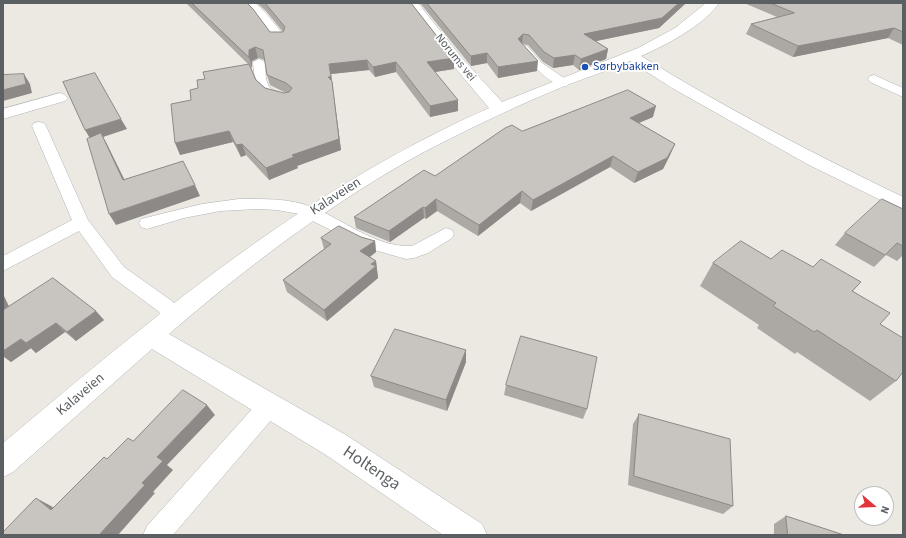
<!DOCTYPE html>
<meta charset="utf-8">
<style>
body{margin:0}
#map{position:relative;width:906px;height:538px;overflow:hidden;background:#ece9e2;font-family:"Source Sans 3",sans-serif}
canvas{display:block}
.frame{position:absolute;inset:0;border:4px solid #5a5f62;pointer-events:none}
.north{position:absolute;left:854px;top:486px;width:40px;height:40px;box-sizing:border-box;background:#fff;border:1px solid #bdbfc0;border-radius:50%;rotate:109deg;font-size:11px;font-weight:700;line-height:16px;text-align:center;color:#5a5f62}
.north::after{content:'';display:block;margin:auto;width:14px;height:18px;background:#e1343d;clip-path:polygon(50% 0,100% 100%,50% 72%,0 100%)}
</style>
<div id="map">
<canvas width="906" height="538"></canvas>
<div class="frame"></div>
<div class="north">N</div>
</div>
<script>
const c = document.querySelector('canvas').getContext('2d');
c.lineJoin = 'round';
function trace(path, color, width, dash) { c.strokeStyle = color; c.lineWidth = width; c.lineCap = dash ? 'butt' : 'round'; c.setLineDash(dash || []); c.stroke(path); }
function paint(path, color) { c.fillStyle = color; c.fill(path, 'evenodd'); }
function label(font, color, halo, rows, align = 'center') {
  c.font = font + ' "Source Sans 3",sans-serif'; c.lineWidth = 3.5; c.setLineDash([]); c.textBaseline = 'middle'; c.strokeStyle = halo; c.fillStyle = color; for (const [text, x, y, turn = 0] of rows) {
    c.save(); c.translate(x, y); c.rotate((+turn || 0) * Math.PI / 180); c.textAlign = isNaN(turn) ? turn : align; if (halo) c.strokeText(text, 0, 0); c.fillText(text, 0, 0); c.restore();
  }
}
const lane = new Path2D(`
 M523,45L527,46L542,63L567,80L569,83L567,86C553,89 526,59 518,48Z
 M259,59L265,62L266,79L269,87L285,97L283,100C259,106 254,80 253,62Z
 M874,75L903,88V97L870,82L868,79L870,76Z
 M39,122L44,123L46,126L88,220L124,267L172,301L185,316L182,322L175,324L168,322L158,311L112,277L79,231L3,271V256L72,220L32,126L34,123Z
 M239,199C262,199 287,198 309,206C342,218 375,248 412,246L446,228L452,230L454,234L452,238L428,253L414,258L406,259L364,247L299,214L277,210L258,209L220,211L184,218L147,229L141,227L139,223L141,219L202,204Z
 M270,395L278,398L281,405L278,412L173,535H143L147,526L262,398Z`);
const street = new Path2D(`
 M242,3H255L265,12L286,38L284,41H274L257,18Z
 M406,3H418L461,57L502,102L638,48L675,28L706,3H719C703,26 666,45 641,56C725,108 814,154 903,197V211L809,165L672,88L630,61C609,70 588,77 567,85C518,105 470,128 422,153C331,203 248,266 169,334L346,435L482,524L487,535H443L326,455L152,349L13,472L3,477V443C157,314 304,190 489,108L451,63Z
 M60,93L65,95L68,98L65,101L3,119V109Z`);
trace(lane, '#b0b3b7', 1);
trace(street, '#b0b3b7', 1);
paint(lane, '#fff');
paint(street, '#fff');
paint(new Path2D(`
 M186,3H247L270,32H283L266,11L257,3H411L454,58V69L435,72L458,111L430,117L396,72L375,77L369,70L331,74L341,150L297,166L298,168L269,180L246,155L241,157L233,142L180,155L191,100L205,79L248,64ZM258,58L265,60L267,75L270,85L286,93H284L265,88L256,80L250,66L252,68V61Z
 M420,3H686L659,28L596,41L608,49L606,59L579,70L573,65L553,68L543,62L528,45L522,44L537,71L498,78L487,63L471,66Z
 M744,3H903V45L888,38L793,57L746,34L751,24L777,17Z
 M653,117L639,123L675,144L670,155L663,169L634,183L610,167L531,211L520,203L478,236L437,211L426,219L424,218L390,242L356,228L354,217L435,176L522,131Z
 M903,209V255L897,261L886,255L874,267L835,245L845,233Z
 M361,237L375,241L376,252L370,257L376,261L378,278L327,321L287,292L283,280L324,249L321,238Z
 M771,259L813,267L861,282L853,291L880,324L896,381L870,401L797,352L795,354L757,328L759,325L700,286L713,263Z
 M3,294L9,306L104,320L76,341L65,332L36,353L31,348L11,362L3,356Z
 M466,350V362L447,411L374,387L371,376Z
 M506,385L587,409L583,419L504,395Z
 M639,414L733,506L723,514L628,485L633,424Z
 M786,516L844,535H774V524Z`), '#aca9a4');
paint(new Path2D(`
 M679,3H686L659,28L582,44L584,34Z
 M894,28L888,38L793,57L798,46Z
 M523,34L522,44L518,39Z
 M255,47L258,58L252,61V68L249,57V50Z
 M608,49L606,59L579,70L581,59Z
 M487,53V63L471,66V56Z
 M575,55L573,65L553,68L554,58Z
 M454,58V69L428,73L427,62Z
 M367,60L369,70L331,74L341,150L297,166L298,168L269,180L266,168L292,155L328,77L329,64Z
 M538,61L537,71L498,78V67Z
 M396,62V72L375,77L373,67Z
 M24,74L30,84L32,93L3,101V90Z
 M458,100V111L430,117V106Z
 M656,106L653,117L626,128L630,118Z
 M121,119L127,129L103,137L107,144L130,191L91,140L85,130Z
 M229,131L233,142L180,155L175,143Z
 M242,144L246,155L241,157L236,145Z
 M675,144L670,155L663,169L634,183L638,172Z
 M613,156L610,167L531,211L533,200Z
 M195,185L200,196L116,225L109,214Z
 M522,191L520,203L478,236L479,225Z
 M436,199L437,211L426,219L425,208Z
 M423,207L424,218L390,242L389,231Z
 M375,241L376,252L363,262L360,251Z
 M376,261L378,278L327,321L324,310L371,264Z
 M3,294L14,319L4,309L3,307Z
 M96,311L104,320L76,341L67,332Z
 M56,323L65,332L36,353L26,343Z
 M21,339L31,348L11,362L3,356V351Z
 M466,350V362L447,411L446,400Z
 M207,405L215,415L167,465L173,470L153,492L155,493L118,535H99L142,483L157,457Z
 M36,498L51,506L66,517L51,510Z`), '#8c8986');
const building = new Path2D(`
 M192,3H247L253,9L270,32H283L285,27L265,3H411L454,58L427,62L458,100L430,106L396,62L373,67L367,60L329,64L331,77H328L332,81L339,139L292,155L294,157L266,168L242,144L236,145L229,131L175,143L171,104L191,100L190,90L198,88L197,80L205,79L203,72L249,64L256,80L265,88L284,93L289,92L292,88L286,83L267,75L263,50L255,47L249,50V57Z
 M427,3H679L662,18L584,34L608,49L581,59L575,55L554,58L544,52L529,35L523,34L518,39L538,61L498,67L487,53L471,56Z
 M771,3H903V32L894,28L798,46L751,24L794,13Z
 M95,73L121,119L85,130L63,82Z
 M24,74L26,84L3,90V75Z
 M628,90L656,106L630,118L675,144L667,158L638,172L613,156L533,200L522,191L479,225L436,199L425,208L423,207L389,231L354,217L424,170L435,176L505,128L512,125L522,131Z
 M101,133L123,180L183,161L195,185L109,214L87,139Z
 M882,199L903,209V246L897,243L885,255L845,233Z
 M339,226L361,237L375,241L360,251L376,261L371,264L376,266L324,310L283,280L331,244L321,238Z
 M741,241L771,259L782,250L813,267L821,259L861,282L852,291L890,313L880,324L903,338V372L896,381L817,330L814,332L773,306L776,303L713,263Z
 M53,278L96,311L67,332L56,323L26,343L21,339L3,351V307L4,309Z
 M395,329L466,350L446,400L371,376Z
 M521,336L597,357L587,409L506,385Z
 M183,390L207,405L157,457L163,461L142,483L145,485L99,535H3V532L36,498L51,510L104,457L107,459L128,438L133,441Z
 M639,414L730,439L733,506L634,476Z
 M786,516L844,535H788Z`);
paint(building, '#c8c4bf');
trace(building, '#8c8986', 1);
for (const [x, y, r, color] of [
 [585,67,4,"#1a4fb4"]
]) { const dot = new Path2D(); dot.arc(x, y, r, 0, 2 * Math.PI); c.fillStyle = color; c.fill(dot); trace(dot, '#fff', 1.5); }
label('12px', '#5a5f62', '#fff', [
 ["Norums vei",455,58,51]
]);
label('12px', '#164399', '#fff', [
 ["Sørbybakken",593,67]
], 'left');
label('14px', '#5a5f62', '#fff', [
 ["Kalaveien",336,197,-33],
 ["Kalaveien",81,395,-40]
]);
label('17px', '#5a5f62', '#fff', [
 ["Holtenga",371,469,34]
]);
</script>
